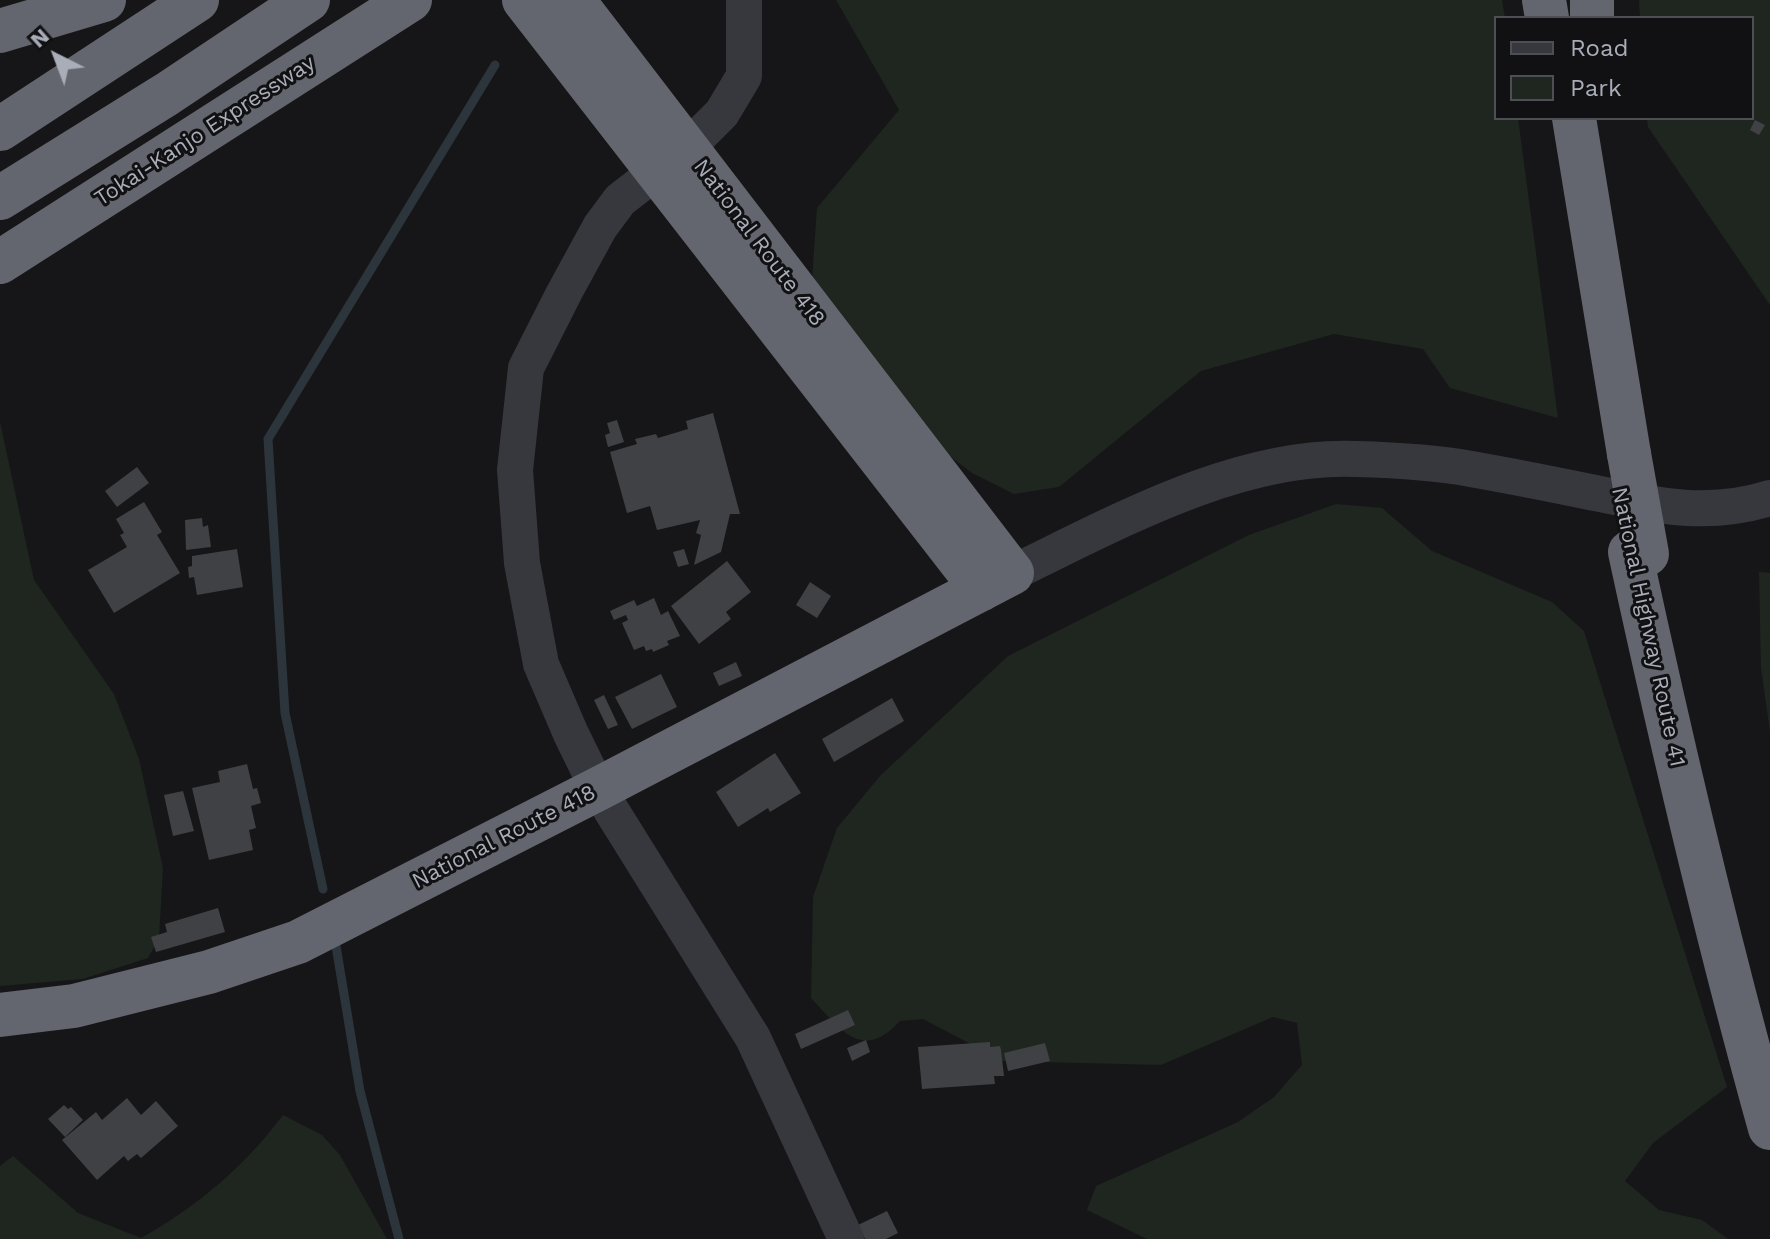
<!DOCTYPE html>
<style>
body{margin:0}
#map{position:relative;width:1770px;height:1239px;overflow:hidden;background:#161618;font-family:"Work Sans",sans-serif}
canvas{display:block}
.legend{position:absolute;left:1494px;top:16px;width:260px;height:104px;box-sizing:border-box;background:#111113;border:2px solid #4d4f55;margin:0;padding:10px 14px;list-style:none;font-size:24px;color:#a8adb8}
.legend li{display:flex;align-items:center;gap:16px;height:40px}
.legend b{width:40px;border:2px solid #4d4f55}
.north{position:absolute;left:16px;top:16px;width:80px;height:80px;-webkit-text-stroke:6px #111113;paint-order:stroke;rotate:318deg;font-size:22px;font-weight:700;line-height:32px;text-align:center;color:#a8adb8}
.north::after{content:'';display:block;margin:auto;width:28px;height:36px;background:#a8adb8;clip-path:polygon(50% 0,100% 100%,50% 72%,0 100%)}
</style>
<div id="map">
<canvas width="1770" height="1239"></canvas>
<ul class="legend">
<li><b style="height:10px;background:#37383d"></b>Road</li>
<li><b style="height:22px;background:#1e261f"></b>Park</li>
</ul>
<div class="north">N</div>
</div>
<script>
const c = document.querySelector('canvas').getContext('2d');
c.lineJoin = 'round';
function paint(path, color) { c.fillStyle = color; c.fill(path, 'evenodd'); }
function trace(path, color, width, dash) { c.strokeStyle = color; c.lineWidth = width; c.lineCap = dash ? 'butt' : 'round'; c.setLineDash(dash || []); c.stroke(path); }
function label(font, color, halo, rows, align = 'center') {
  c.font = font + ' "Work Sans",sans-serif'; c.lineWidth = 6; c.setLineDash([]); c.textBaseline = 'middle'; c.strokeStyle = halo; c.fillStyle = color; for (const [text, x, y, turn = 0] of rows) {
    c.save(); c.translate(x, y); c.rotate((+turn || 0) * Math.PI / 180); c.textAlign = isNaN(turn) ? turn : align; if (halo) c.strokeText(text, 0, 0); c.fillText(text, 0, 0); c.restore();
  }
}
paint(new Path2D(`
 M836,0H1502L1505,18H1496V118H1518L1558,418L1450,388L1423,349L1334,334L1201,371L1059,487L1014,494L972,473L896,415L810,309L817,208L899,110Z
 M1639,0H1770V305L1648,127L1647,118H1752V18H1640Z
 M0,422L34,580L114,694L139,759L163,868L159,938L148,958L83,979L0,986Z
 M1336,504L1382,508L1432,551L1552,602L1584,631L1727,1087L1653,1143L1625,1181L1659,1210L1702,1220L1728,1239H1147L1087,1210L1096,1186L1238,1122L1274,1097L1302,1065L1297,1023L1273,1017L1161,1065L1003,1061L923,1019L900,1021C862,1063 840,1029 811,998L813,897L837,828L880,776L1008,656L1249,535Z
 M1759,572L1770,573V732L1761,668Z
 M283,1115L322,1135L340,1155L387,1239H0V1166L13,1156L78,1213L141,1238C198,1206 244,1167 283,1115Z`), '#1e261f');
trace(new Path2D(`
 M323,889L285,713L268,439L495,65
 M336,946L360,1091L399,1239`), '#2c353c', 9);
paint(new Path2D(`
 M1755,120L1765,125L1759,135L1750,130Z
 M713,413L740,514H730L721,552L694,565L701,535L696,533L700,520L657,530L650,506L627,513L610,452L637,444L635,439L656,434L658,438L688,429L686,421Z
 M617,420L624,442L608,447L605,435L610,433L607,423Z
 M137,467L149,483L117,507L105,491Z
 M144,502L162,532L157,535L180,573L114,613L88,570L127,547L120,535L124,533L116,519Z
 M202,518L203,527L208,525L211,547L186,550L185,520Z
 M237,549L243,587L197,595L194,577L189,578L188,567L192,566V556Z
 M684,549L689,564L678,567L673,552Z
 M727,561L751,592L726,612L731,619L699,644L671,606Z
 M810,582L831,596L817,618L796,605Z
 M654,598L661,615L668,611L680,636L667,641L669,645L653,652L652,649L646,651L644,646L634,650L622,623L628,620L626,615L614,620L610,611L634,600L637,606Z
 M736,662L742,676L719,686L713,673Z
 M661,674L677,707L632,729L615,697Z
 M604,695L618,725L608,729L594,700Z
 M892,698L904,721L834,762L822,739Z
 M775,753L801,793L770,812L768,808L738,827L716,792Z
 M247,764L253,789L257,788L261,803L251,806L256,828L249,830L253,850L209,860L192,788L220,782L218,771Z
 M183,791L194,831L173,836L164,795Z
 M218,908L225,932L156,952L151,937L167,932L165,924Z
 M848,1010L855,1025L801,1049L795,1034Z
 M866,1040L870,1052L852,1061L847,1048Z
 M990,1042V1047L1000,1046L1001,1050L1004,1076H994L995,1084L922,1089L918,1047Z
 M1045,1043L1050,1061L1008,1071L1004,1053Z
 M127,1098L141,1115L156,1101L178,1126L141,1158L137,1154L128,1161L124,1156L97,1180L62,1140L96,1112L102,1120Z
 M64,1105L68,1109L71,1107L83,1120L65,1137L48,1119Z
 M887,1211L898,1233L886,1239H865L858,1225Z`), '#404145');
trace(new Path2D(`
 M744,0V76L722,113L687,148L620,200L600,227L564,293L526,368L515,470L522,563L541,664L571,734L598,789L753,1038L846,1239
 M1012,573C1116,523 1238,454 1356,459C1393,460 1434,462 1471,469C1511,476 1551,484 1590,492C1653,505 1707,518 1770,498`), '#37383d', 36);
trace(new Path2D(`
 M524,0L982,589
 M1544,0L1547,18
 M1592,0V18
 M0,31L104,0
 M1574,118L1629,454
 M0,129L197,0
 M0,198L167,94L308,0
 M0,262L410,0
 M1630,552C1672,746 1717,938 1770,1128
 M0,1015L74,1006L209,972L298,942L598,789L1012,573L573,0`), '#63666e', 44);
trace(new Path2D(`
 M1629,454L1647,554`), '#63666e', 44);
label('22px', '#a8adb8', '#111113', [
 ["Tokai-Kanjo Expressway",205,131,-33],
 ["National Route 418",759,243,53],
 ["National Highway Route 41",1648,627,78],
 ["National Route 418",504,837,-27]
]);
</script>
